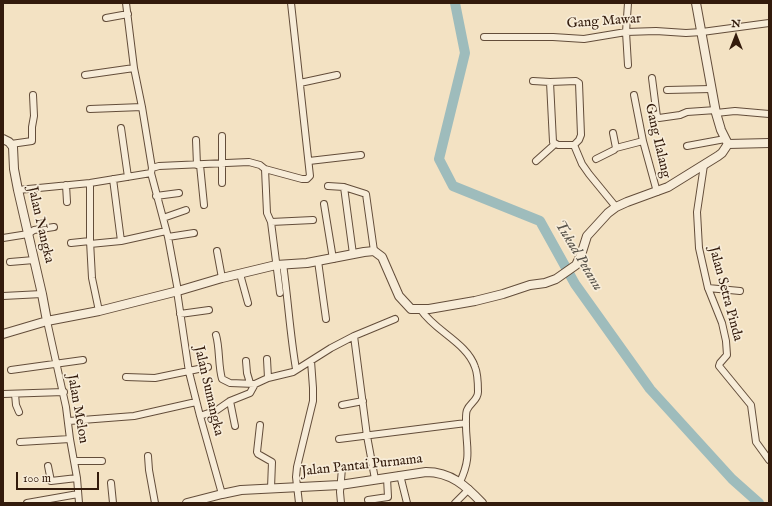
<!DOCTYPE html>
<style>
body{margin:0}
#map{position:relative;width:772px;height:506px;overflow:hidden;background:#f3e2c3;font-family:"IM FELL English",serif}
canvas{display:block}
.frame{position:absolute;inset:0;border:4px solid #331b0c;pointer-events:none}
.north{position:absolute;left:716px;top:16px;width:40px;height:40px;-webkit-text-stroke:3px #f7ecd8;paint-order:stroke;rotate:0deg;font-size:11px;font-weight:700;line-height:16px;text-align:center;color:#331b0c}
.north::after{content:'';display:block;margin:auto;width:14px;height:18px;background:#331b0c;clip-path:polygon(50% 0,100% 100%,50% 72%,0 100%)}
.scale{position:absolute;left:16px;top:472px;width:83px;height:18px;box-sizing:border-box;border:2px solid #331b0c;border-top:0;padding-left:5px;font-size:12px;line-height:14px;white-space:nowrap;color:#331b0c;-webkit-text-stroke:3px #f7ecd8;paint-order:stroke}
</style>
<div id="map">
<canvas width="772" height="506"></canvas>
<div class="frame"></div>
<div class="north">N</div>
<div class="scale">100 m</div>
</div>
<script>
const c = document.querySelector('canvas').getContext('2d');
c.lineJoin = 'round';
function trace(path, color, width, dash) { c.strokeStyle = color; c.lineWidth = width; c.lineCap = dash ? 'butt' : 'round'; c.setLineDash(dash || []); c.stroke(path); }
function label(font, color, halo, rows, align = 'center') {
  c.font = font + ' "IM FELL English",serif'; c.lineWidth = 3.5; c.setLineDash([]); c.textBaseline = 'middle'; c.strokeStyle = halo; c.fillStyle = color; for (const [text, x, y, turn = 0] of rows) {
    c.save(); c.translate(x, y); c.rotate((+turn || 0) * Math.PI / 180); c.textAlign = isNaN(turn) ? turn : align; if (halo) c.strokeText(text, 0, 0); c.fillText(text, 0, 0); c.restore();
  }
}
trace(new Path2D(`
 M455,3L465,53L439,159L453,186L540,221L575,284L650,389L732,479L759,503`), '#9ebcbc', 10);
const minor = new Path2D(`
 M126,3L134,68L142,107L152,168
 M628,3L626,32L628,65
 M106,18L128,14
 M484,37H553L584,39L626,32L656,31L686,33L702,32L769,23
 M85,75L134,68
 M652,78L657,117L659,118L680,115L687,112L716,110
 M533,81L550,82L576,81L579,83L581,135L579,140L574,145H558L553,142L550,82
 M300,83L337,75
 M667,90L711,89
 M634,95L643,141L657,192
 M90,109L142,107
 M716,113L735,111L769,114
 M121,128L128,177
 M613,133L616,148
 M222,136V183
 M196,140L197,165
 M11,144L32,141V127L34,116L33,95
 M574,145L582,164L589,174L616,207
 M687,146L725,139
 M596,159L614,150L616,148L643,141
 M309,161L361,155
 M536,161L555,144
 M200,165L204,205
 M704,165L697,212L699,248L708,288L722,323L726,341L727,355L720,363L719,366L751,405L756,442L769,460
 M265,169L267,213L271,222L280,293
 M113,179L121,241L166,231
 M90,183V241L92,278L99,311
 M66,185L67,202
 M328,186L344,187L366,194L374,251
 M344,187L353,254
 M18,190L90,183L151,173
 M156,196L179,193
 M324,204L333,259
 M163,218L186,210
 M271,222L313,220
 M168,237L194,233
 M3,238L28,234L34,230L54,227
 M71,243L90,241
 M90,244L121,241
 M217,251L222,278
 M318,261L326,319
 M10,262L34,260
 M283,264C288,299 290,334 296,369
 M240,274L248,303
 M708,288L740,291
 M177,291L189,372L200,416L222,494
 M178,291L168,237L151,173L152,168L159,166L249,162L260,165L265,169L302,179H307L310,176L291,3
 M3,296L42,294
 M421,310C435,331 467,343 475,367C478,374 478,384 478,392C478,400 470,403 467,410C466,412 466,416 466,419C465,446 473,454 460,482
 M180,314L209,310
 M47,321L66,407L70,439L77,478L79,503
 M216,335C220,349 218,365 222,379L230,383L255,384
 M354,336L367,436L375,479
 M267,359L268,378
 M246,361L247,373L250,383
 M11,370L83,360
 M126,377L155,378L208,367
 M3,394L64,392
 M15,394L16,405L19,412
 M230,401L235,426
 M342,405L363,401
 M200,416L217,410L230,401L250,393L255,384L268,378L293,372L331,348L354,336L395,319
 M69,421L134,416L196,402
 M260,425L257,452L258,454L272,462L271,488
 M339,439L466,423
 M20,442L70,439
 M148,456L149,470L155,503
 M74,461H102
 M48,466L51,481L77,478
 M400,475L407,503
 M111,483L113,503
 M368,500L388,497L387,478
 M27,503L78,494
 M299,503L296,477L297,467L313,401V388L311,361
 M341,503L340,492L342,468
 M455,503L469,489`);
const tertiary = new Path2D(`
 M696,3L716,113L721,130L728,144
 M3,139L9,142L13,147L14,169L18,190L42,294L47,321
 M728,144L769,143
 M3,334L47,321L99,311L178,291L222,278L276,265L307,263L364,252L374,251L382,257L399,296L411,309H429L475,301L503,294L530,285L545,283L556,279L576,265L581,255L587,236L608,213L616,207L627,202L668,187L718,156L722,153L728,144
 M187,503L222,494L241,490L340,485L426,472C451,472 466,486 482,503`);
trace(minor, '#634d3a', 8);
trace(tertiary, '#634d3a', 10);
trace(minor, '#f7ecd8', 6);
trace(tertiary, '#f7ecd8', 8);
label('14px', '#331b0c', '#f7ecd8', [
 ["Gang Mawar",604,22,-4],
 ["Gang Ilalang",657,141,77],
 ["Jalan Nangka",40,225,77],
 ["Jalan Setra Pinda",725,294,75],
 ["Jalan Sumangka",208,391,77],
 ["Jalan Melon",77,409,80],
 ["Jalan Pantai Purnama",362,466,-6]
]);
label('italic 15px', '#58534a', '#f7ecd8', [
 ["Tukad Petanu",578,256,59]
]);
</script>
